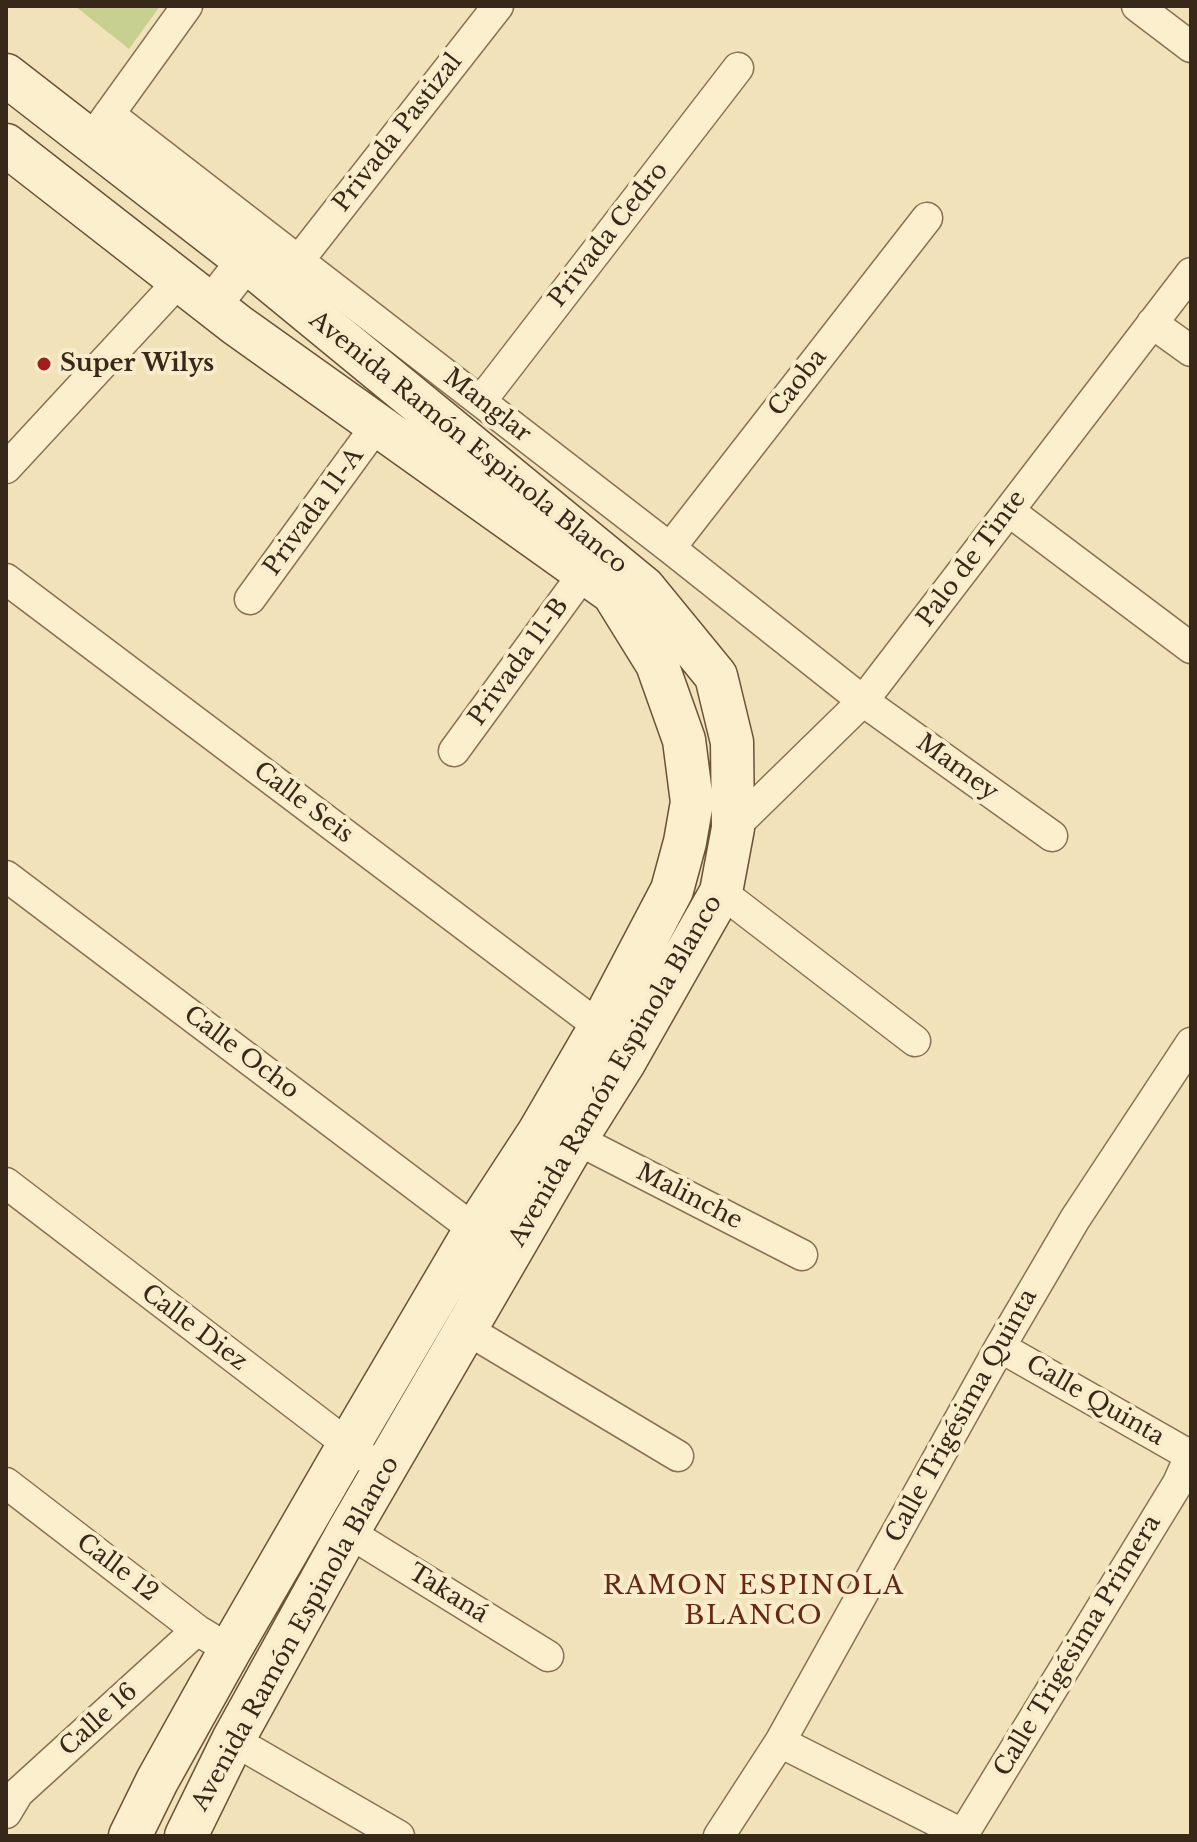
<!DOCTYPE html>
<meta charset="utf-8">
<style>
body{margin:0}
#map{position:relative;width:1197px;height:1842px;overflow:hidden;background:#f2e2ba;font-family:"Libre Baskerville",serif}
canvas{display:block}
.frame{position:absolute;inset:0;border:8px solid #37281a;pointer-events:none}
</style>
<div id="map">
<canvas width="1197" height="1842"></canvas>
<div class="frame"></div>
</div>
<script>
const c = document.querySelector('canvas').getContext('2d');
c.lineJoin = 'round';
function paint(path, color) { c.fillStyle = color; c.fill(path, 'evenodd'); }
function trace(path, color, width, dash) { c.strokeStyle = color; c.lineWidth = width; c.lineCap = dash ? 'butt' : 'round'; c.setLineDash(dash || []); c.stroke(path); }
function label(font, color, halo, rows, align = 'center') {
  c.font = font + ' "Libre Baskerville",serif'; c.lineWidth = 8; c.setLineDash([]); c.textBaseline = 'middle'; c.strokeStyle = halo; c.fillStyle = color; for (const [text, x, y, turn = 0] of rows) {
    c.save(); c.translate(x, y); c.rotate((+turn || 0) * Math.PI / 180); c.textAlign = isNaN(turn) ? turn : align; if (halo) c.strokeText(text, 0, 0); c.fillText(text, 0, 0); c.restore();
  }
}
paint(new Path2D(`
 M75,6H160L129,49Z`), '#c7d08e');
const minor = new Path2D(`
 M1137,6L1191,47
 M109,114L670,548L863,701L1052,836
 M97,131L187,6
 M299,260L498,6
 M1152,323L1191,351
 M481,401L738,68
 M6,468L180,280
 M1009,511L1191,648
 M670,548L927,218
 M6,579L600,1027
 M250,599L377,425
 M454,751L584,573
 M733,828L863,701L1191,273
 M6,876L475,1230
 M721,892L915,1041
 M576,1139L802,1255
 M6,1183L363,1456
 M466,1329L678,1456
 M1000,1347L1191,1456
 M6,1483L197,1630L230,1650
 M348,1532L548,1656
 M233,1740L399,1836
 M780,1742L966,1836
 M6,1813L18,1793L197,1630
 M719,1836L780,1742L1000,1347L1075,1219L1191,1043
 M962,1836L1178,1483L1191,1454`);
const tertiary = new Path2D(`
 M212,305L246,261`);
const secondary = new Path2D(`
 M6,75L246,261L644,588L716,676L732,742L733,828L721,892L625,1061L576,1139L348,1532L233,1740L186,1836
 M6,145L237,325L613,593L657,664L684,740L692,802L685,842L672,890L600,1027L539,1132L475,1230L348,1446L230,1650L157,1781L130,1836`);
trace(minor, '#8a7153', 33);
trace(tertiary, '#8a7153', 41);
trace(secondary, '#6b5237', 45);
trace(minor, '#fcefce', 30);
trace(tertiary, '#fcefce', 38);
trace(secondary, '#fcefce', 42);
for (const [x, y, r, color] of [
 [44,364,8,"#9e1f1e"]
]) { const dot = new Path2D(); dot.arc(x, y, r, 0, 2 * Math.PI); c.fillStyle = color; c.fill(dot); trace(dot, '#f8ecca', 3); }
label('24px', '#37281a', '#f8ecca', [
 ["Privada Pastizal",398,133,-52],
 ["Privada Cedro",609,235,-52],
 ["Caoba",798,383,-52],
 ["Manglar",487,406,38],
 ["Avenida Ramón Espinola Blanco",468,443,39],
 ["Privada 11-A",314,512,-54],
 ["Palo de Tinte",972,559,-53],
 ["Privada 11-B",519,662,-54],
 ["Mamey",957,768,36],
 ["Calle Seis",303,803,37],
 ["Calle Ocho",241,1053,37],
 ["Avenida Ramón Espinola Blanco",616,1071,-60],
 ["Malinche",689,1197,27],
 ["Calle Diez",194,1328,37],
 ["Calle Quinta",1095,1401,30],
 ["Calle Trigésima Quinta",962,1416,-61],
 ["Calle 12",117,1568,37],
 ["Takaná",448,1594,32],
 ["Avenida Ramón Espinola Blanco",296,1634,-61],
 ["Calle Trigésima Primera",1078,1646,-59],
 ["Calle 16",99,1720,-42]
]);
label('bold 24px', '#37281a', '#f8ecca', [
 ["Super Wilys",60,364]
], 'left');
c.letterSpacing = '2px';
label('26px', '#682815', '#f8ecca', [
 ["RAMON ESPINOLA",754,1587],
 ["BLANCO",754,1617]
]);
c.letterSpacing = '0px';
</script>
